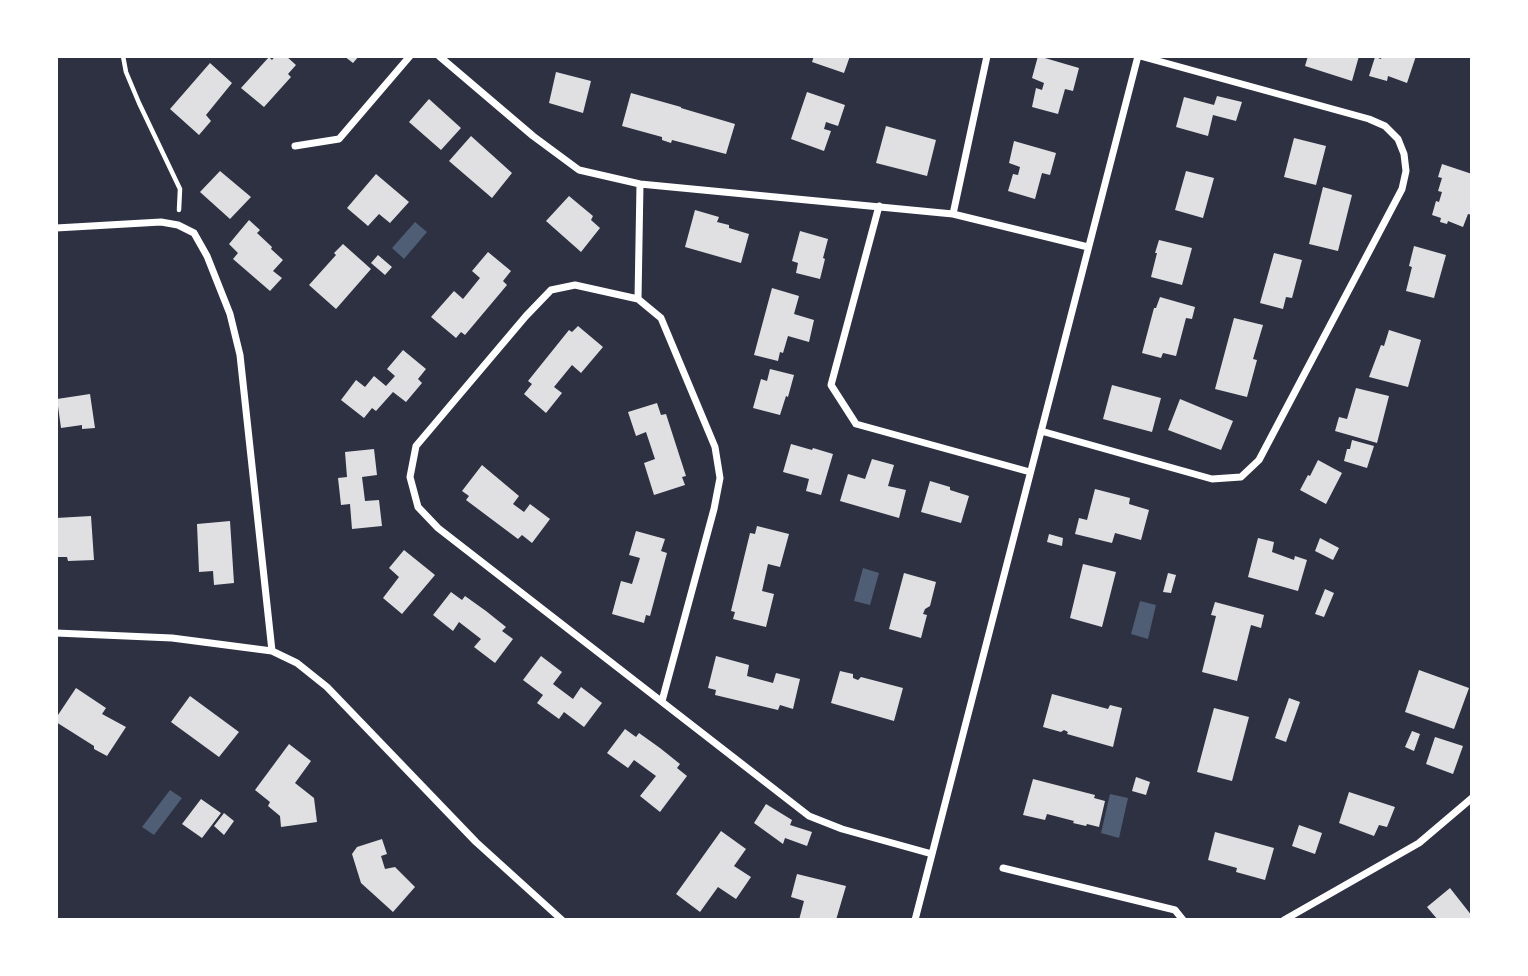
<!DOCTYPE html>
<style>
body{margin:0}
#map{position:relative;width:1528px;height:976px;overflow:hidden;background:#2d3142;font-family:Overpass,sans-serif}
canvas{display:block}
.frame{position:absolute;inset:0;border:58px solid #fff;pointer-events:none}
</style>
<div id="map">
<canvas width="1528" height="976"></canvas>
<div class="frame"></div>
</div>
<script>
const c = document.querySelector('canvas').getContext('2d');
c.lineJoin = 'round';
function paint(path, color) { c.fillStyle = color; c.fill(path, 'evenodd'); }
function trace(path, color, width, dash) { c.strokeStyle = color; c.lineWidth = width; c.lineCap = dash ? 'butt' : 'round'; c.setLineDash(dash || []); c.stroke(path); }
paint(new Path2D(`
 M415,222L427,232L404,259L392,248Z
 M863,568L879,573L870,605L854,601Z
 M1140,601L1156,605L1148,639L1131,634Z
 M170,790L182,798L154,835L142,827Z
 M1110,794L1128,798L1119,838L1101,833Z`), '#4f5d75');
paint(new Path2D(`
 M275,56H286L296,65L288,74L291,77L264,107L241,88L269,57L272,60Z
 M344,56H359L353,63Z
 M814,56H850L844,73L812,62Z
 M1038,56L1079,68L1073,91L1065,89L1058,114L1032,107L1036,88L1042,90L1044,83L1032,78Z
 M1308,56H1359L1352,81L1305,66Z
 M1382,56H1416L1407,83L1388,76L1387,81L1369,76L1375,57L1381,59Z
 M210,63L232,83L206,115L211,121L199,135L170,109Z
 M556,72L591,81L583,113L549,103Z
 M807,92L845,105L838,126L826,122L824,129L831,131L824,151L791,139Z
 M631,93L681,107V108L735,124L726,154L672,140L671,143L662,140V137L622,126Z
 M1217,96L1242,102L1236,121L1213,115L1208,136L1176,127L1184,97L1214,105Z
 M429,99L461,128L441,150L409,122Z
 M886,126L936,140L927,176L876,163Z
 M471,136L512,173L492,198L449,161Z
 M1294,138L1326,146L1316,185L1284,177Z
 M1014,141L1056,153L1050,175L1042,173L1035,199L1008,191L1013,174L1018,175L1020,167L1009,163Z
 M1442,164L1472,174V215L1468,214L1463,227L1448,221L1447,224L1440,222L1441,218L1432,215L1436,201L1439,202L1442,192L1438,191L1442,178L1438,177Z
 M220,171L251,197L230,219L200,192Z
 M1186,171L1214,178L1203,218L1175,210Z
 M376,174L409,202L390,223L379,214L368,226L347,208Z
 M1323,187L1352,195L1338,251L1309,244Z
 M569,196L593,216L591,220L600,228L581,252L546,221Z
 M695,210L719,217L717,222L729,225V228L749,234L741,263L685,247Z
 M249,220L260,230L257,233L272,247L271,249L283,260L273,271L282,278L270,291L233,259L238,253L229,244Z
 M800,231L828,239L823,258L825,259L820,279L796,273L798,263L792,261Z
 M1159,240L1192,248L1182,285L1151,277L1157,253H1155Z
 M343,244L371,269L336,309L309,285L336,255L334,253Z
 M1414,246L1446,255L1434,298L1406,291L1412,267L1409,266Z
 M488,252L511,271L503,281L507,285L465,335L461,332L456,338L431,317L454,291L463,299L480,278L472,271Z
 M1274,253L1302,260L1292,298L1286,297L1283,309L1260,303Z
 M378,255L392,267L385,275L371,263Z
 M772,288L799,296L794,314L814,320L809,342L788,336L783,353L780,352L778,361L754,355Z
 M1160,297L1195,307L1192,319L1186,318L1176,356L1163,353L1161,358L1142,353L1154,308H1156Z
 M1234,318L1263,325L1253,359L1257,360L1247,397L1215,389Z
 M578,326L603,347L581,373L572,365L554,387L562,393L546,413L524,394L532,384L528,381L569,330L572,332Z
 M1389,330L1421,340L1408,387L1369,377L1381,345L1384,346Z
 M403,350L426,369L418,379L422,383L406,402L393,392L376,411L372,408L364,418L341,400L356,380L365,387L374,376L386,386L395,376L387,369Z
 M770,369L794,375L788,397L786,396L780,415L753,408L761,379L767,381Z
 M1112,385L1161,398L1152,432L1103,419Z
 M1356,388L1389,396L1377,443L1335,431L1339,417L1347,419Z
 M90,394L95,428L82,429V425L61,428L57,399Z
 M1180,399L1233,421L1221,450L1168,430Z
 M657,403L661,415L666,414L686,476L682,477L685,485L654,495L644,463L655,459L646,432L636,436L628,412Z
 M1352,440L1374,446L1367,468L1344,461L1347,449H1350Z
 M791,444L812,450L813,448L833,454L821,495L806,491L809,479L783,472Z
 M374,449L377,475L362,477L365,501L379,500L382,526L352,529L350,504L341,505L338,478L347,477L345,452Z
 M872,459L894,465L888,486L906,490L899,518L840,501L848,474L865,479Z
 M1318,460L1342,473L1326,504L1300,490L1308,475L1310,476Z
 M482,465L519,496L513,504L524,512L530,504L550,519L532,543L522,535L518,539L466,500L469,496L462,491Z
 M930,481L950,487V490L969,496L961,523L921,512Z
 M1095,489L1130,498L1129,504L1149,510L1141,540L1115,533L1112,543L1075,534L1079,518L1087,520Z
 M91,516L94,560L68,561L67,557H56V518Z
 M230,521L234,583L214,585L213,571L199,572L197,524Z
 M757,526L789,534L780,567L768,564L762,591L774,594L766,627L733,619L735,612L731,611L750,533L755,534Z
 M636,531L665,539L661,551L667,553L650,616L646,615L644,623L612,614L621,581L632,584L640,558L629,555Z
 M1049,534L1063,538L1062,546L1047,542Z
 M1258,538L1274,542L1272,552L1294,560L1295,556L1307,560L1298,591L1248,577Z
 M1320,538L1339,548L1333,560L1315,551Z
 M404,550L435,575L402,614L383,598L399,577L389,568Z
 M1083,564L1116,572L1102,627L1070,618Z
 M904,573L936,582L930,606L925,609L923,614L927,615L921,638L889,629Z
 M1168,573L1176,575L1171,593L1163,592Z
 M1325,589L1334,593L1324,617L1315,614Z
 M451,592L462,600L465,596L486,611L506,627L502,631L513,639L495,663L474,647L481,639L459,622L453,631L433,615Z
 M1215,602L1264,615L1261,628L1251,625L1237,681L1202,672L1216,616L1211,615Z
 M541,656L562,672L553,684L573,699L581,687L602,703L584,727L564,712L559,719L537,703L543,695L523,680Z
 M716,656L749,665L747,676L773,683L776,673L800,679L793,709L780,705L778,710L715,695L716,690L708,688Z
 M1419,670L1469,688L1454,729L1405,712Z
 M840,671L853,674V678L858,680L861,677L903,688L894,721L831,703Z
 M76,688L106,708L102,714L126,727L107,756L94,749V746L56,722V718Z
 M1052,694L1108,709L1110,705L1122,708L1113,747L1067,734L1068,732L1064,730L1061,732L1043,727Z
 M190,696L239,732L219,757L171,722Z
 M1289,698L1300,702L1286,742L1275,738Z
 M1214,708L1249,717L1232,781L1197,772Z
 M625,729L636,737L639,733L660,748L680,764L677,768L687,776L660,812L640,796L656,776L634,760L628,768L607,753Z
 M1412,731L1420,734L1414,751L1405,747Z
 M1435,737L1463,746L1453,774L1426,764Z
 M289,744L311,761L295,783L314,798L317,822L281,827L280,816L268,806L270,802L255,790Z
 M1136,777L1150,782L1146,795L1132,791Z
 M1033,779L1095,795L1094,798L1105,801L1099,827L1087,824L1086,826L1073,823L1074,821L1047,814L1045,820L1023,815Z
 M1349,792L1395,807L1387,827L1379,825L1374,836L1339,823Z
 M201,799L221,813L202,838L182,824Z
 M766,804L792,820L790,825L812,832L807,846L785,838L783,844L754,823Z
 M224,813L234,821L224,835L214,826Z
 M1299,825L1322,833L1315,854L1292,846Z
 M721,831L746,849L734,866L751,877L736,899L718,887L700,912L676,894Z
 M1215,832L1274,848L1265,880L1236,872L1237,868L1208,860Z
 M382,839L387,854L381,856L385,869L395,867L415,887L393,912L361,883L352,854L357,847Z
 M797,874L846,886L836,920H799L804,901L791,897Z
 M1450,888L1472,916V920H1438L1427,907Z`), '#e0e0e3');
trace(new Path2D(`
 M123,56L126,72L139,103L180,189L179,210`), '#fff', 4.5);
trace(new Path2D(`
 M439,56L533,136L579,170L640,184L953,214L1088,247
 M295,146L339,139L410,56
 M879,206L831,385L856,424L1030,472
 M953,214L987,56
 M56,228L161,222L178,225L194,233L207,256L230,314L240,355L272,651
 M638,299L640,184
 M1041,431L1212,479L1241,477L1259,460L1402,189L1406,171L1404,154L1398,139L1385,126L1369,119L1140,56
 M56,633L172,638L272,651L297,663L327,687L476,842L562,920
 M662,701L714,509L720,478L715,447L661,318L638,299L575,285L551,290L526,316L416,446L410,477L418,507L438,528L809,816L842,829L932,854
 M1003,868L1175,910L1183,920
 M915,920L1138,56
 M1284,920L1419,843L1472,798`), '#fff', 7);
</script>
